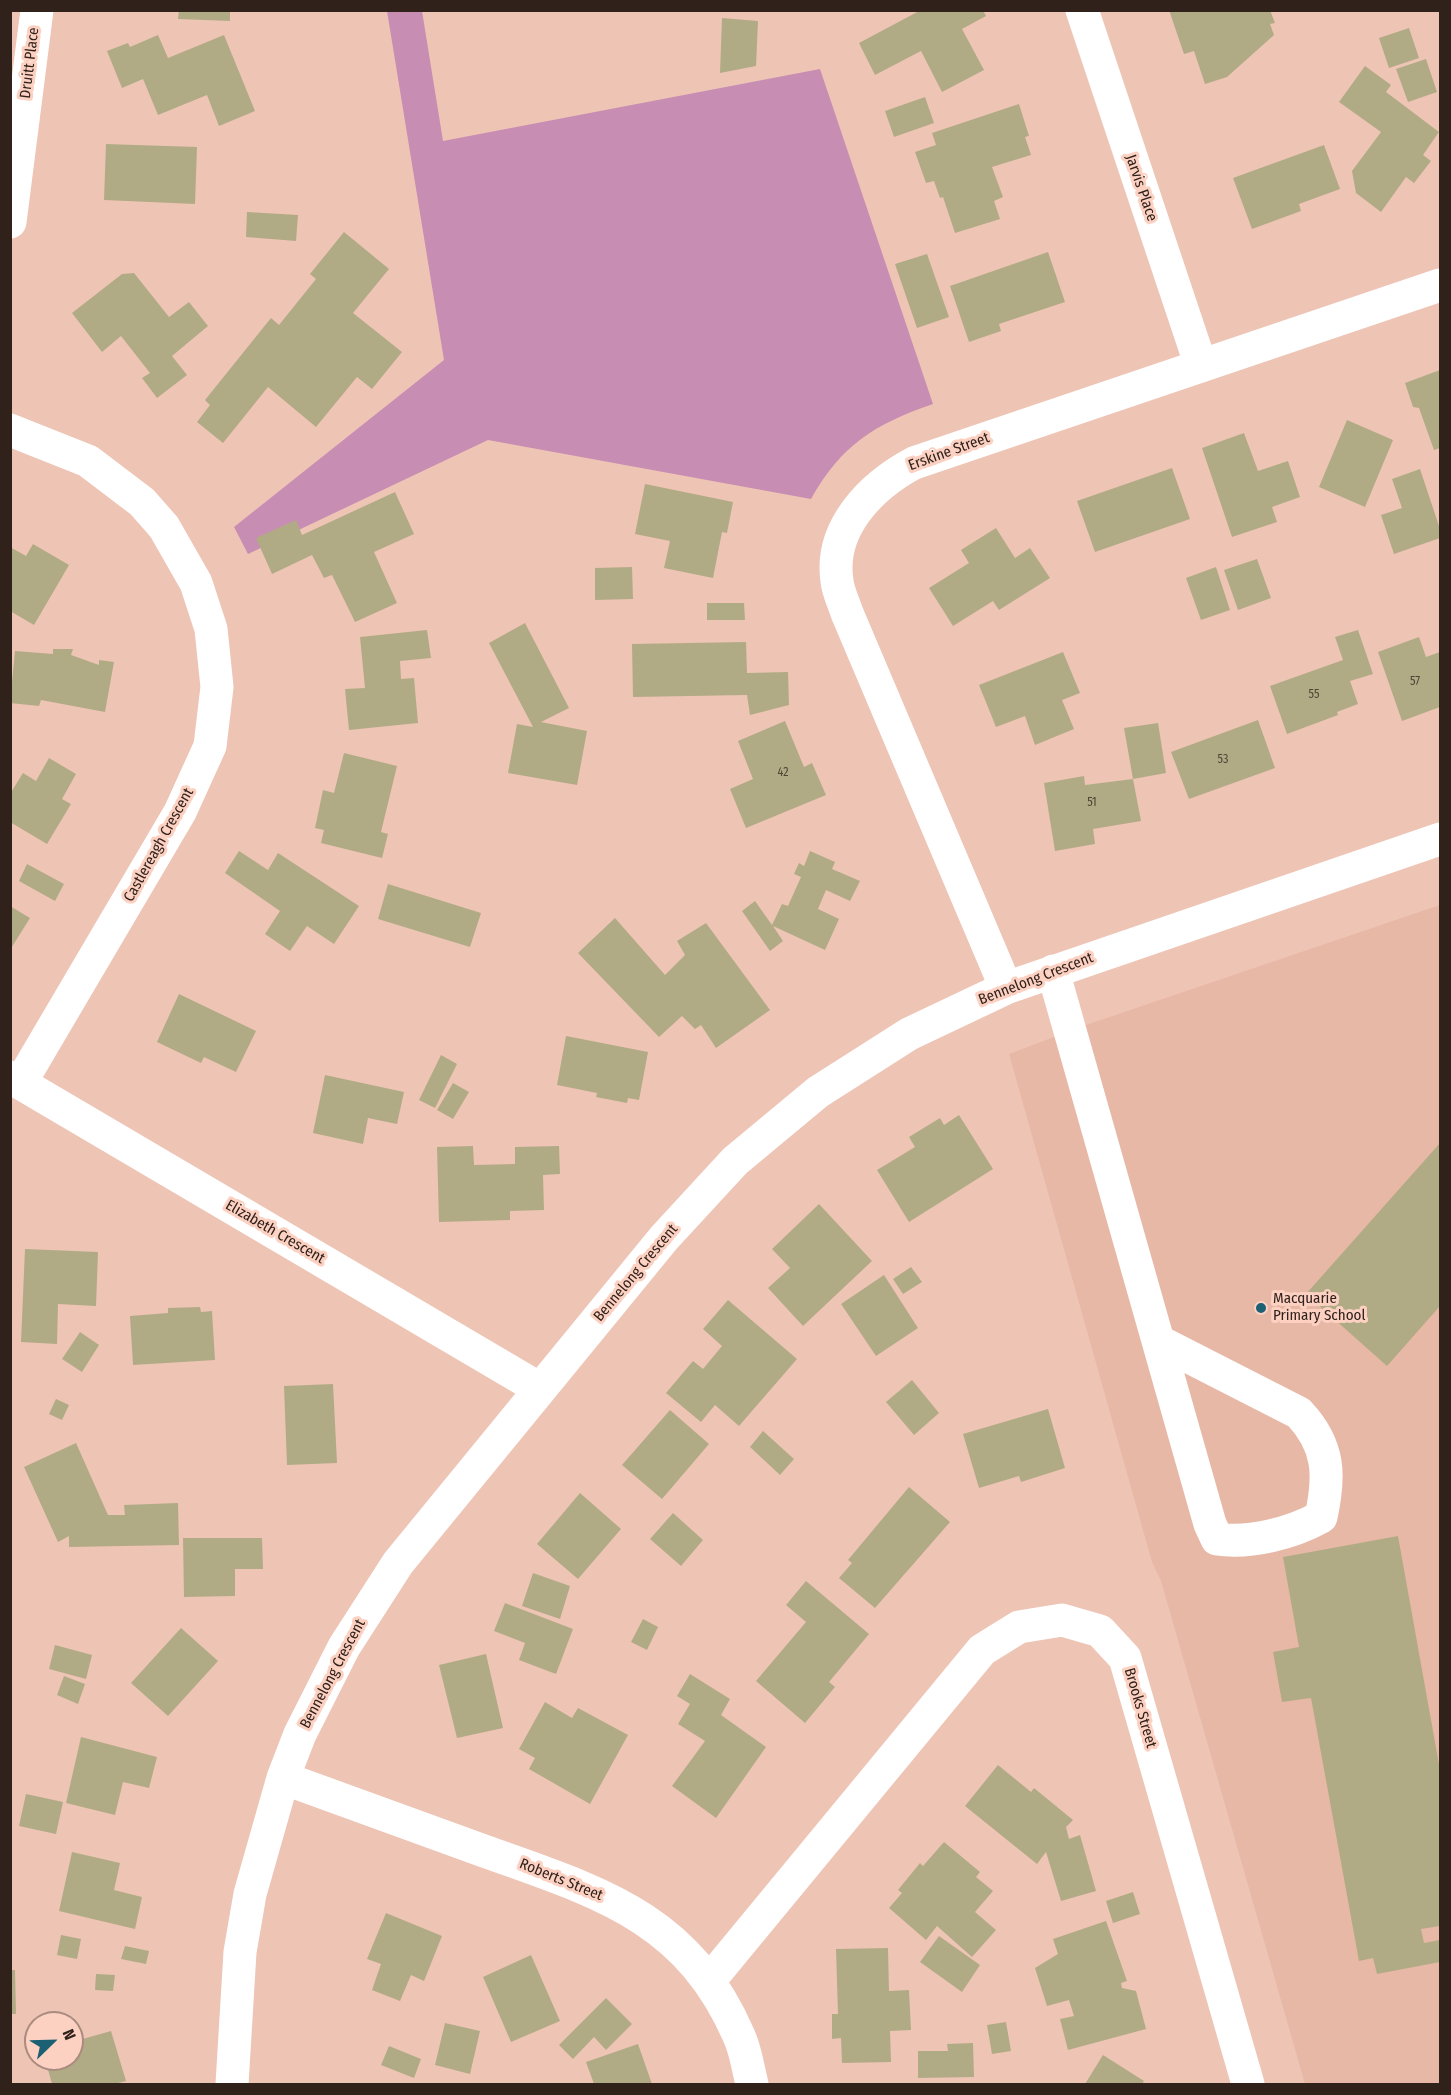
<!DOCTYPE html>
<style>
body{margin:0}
#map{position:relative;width:1451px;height:2095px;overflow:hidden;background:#eec4b5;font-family:"Fira Sans Condensed",sans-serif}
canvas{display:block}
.frame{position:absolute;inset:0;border:12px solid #30211b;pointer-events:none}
.north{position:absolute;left:24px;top:2011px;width:60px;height:60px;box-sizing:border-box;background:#fcd1c2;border:2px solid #aa8b7f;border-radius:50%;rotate:67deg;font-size:16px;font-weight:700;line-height:24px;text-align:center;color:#30211b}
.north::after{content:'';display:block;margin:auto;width:21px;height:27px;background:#1c6073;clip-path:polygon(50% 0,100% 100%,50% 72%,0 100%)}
</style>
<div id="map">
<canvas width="1451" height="2095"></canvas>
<div class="frame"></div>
<div class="north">N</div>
</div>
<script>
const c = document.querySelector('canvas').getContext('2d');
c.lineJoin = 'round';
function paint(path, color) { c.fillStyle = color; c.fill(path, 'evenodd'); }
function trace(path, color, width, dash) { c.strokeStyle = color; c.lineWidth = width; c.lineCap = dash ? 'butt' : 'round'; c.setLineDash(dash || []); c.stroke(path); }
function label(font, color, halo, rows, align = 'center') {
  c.font = font + ' "Fira Sans Condensed",sans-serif'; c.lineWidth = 6; c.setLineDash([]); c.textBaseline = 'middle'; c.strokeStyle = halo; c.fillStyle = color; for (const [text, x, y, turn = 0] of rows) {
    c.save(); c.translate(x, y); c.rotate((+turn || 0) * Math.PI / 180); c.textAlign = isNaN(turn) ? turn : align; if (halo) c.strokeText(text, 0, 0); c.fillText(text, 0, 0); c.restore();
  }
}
paint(new Path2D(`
 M1440,905V2084H1305L1161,1581L1152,1562L1009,1054L1080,1027Z`), '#e8b8a6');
paint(new Path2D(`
 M387,11H422L443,141L820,69L933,404C875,424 841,445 811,499L488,440L248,554L234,527L444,360Z`), '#c78db2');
paint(new Path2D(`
 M179,10H230V21L178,19Z
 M921,10H983L986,16L962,29L984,70L942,92L921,51L875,75L859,43Z
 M1169,10H1270L1275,23L1270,24L1274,35L1227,77L1205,84L1194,51L1184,54Z
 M722,18L758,21L756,66L720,73Z
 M1409,28L1419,58L1389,68L1379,38Z
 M158,35L168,58L224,35L255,111L219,126L207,95L158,115L143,79L122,88L107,51L128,43L130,47Z
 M1426,59L1437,92L1408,102L1396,69Z
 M1365,66L1391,85L1386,92L1439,132L1423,155L1431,161L1414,183L1406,177L1381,212L1356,193L1352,171L1381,132L1339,102Z
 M925,97L934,123L894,137L885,111Z
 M1019,104L1029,136L1025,137L1031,155L992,167L1003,197L994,201L1000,219L955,233L943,197L940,198L934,181L926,183L915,152L936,145L932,133Z
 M106,144L197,147L195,204L104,200Z
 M1324,145L1340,189L1299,204L1301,211L1252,229L1233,178Z
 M247,212L298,215L296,241L246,237Z
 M344,232L389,269L353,313L402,352L372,389L357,377L316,427L268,387L223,443L197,422L210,405L205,400L271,318L279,325L316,279L310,274Z
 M1048,252L1065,302L999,324L1001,331L969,342L950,286Z
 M927,254L949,317L917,328L895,264Z
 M134,273L169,317L189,302L208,326L172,356L187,375L157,398L142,378L150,373L121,336L102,352L72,313L122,274Z
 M1440,370V448L1434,450L1419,408L1413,407L1405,383Z
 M1347,420L1393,440L1365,507L1319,487Z
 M1244,433L1258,471L1288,461L1300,497L1272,507L1277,522L1232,537L1202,448Z
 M1172,468L1190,519L1095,552L1077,501Z
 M1420,469L1440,529V538L1394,554L1381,515L1402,508L1392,479Z
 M645,484L733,502L727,533L722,532L713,578L664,568L670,541L635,534Z
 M395,492L414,534L374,552L397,603L355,622L332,575L324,578L312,555L272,574L256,538L296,520L302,535Z
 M996,528L1015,558L1030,548L1050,578L999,610L993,601L953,626L929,588L969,563L961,550Z
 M33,544L69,565L34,625L10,611V547L26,556Z
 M1257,559L1271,598L1238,610L1224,570Z
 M632,567L633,599L595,600V568Z
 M1216,567L1230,610L1201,620L1186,578Z
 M707,603H744L745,620H707Z
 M525,623L569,708L541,722L587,731L577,785L508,773L517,724L533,727L489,643Z
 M427,630L431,658L400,661L401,679L414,678L418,723L349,730L345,689L365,688L360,637Z
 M1358,630L1373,674L1350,681L1358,704L1337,712L1338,715L1287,734L1270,686L1343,660L1335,637Z
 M1419,637L1426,657L1440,652V707L1402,721L1378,652Z
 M746,642L747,673L788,672L789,705L750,715L747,695L633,697L632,644Z
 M53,649H73L71,655L99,665V660L114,662L105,712L41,700L39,706L10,703L15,651L53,654Z
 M1063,652L1080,693L1062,700L1074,729L1035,745L1025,716L996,727L979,685Z
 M1258,720L1275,768L1189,799L1171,752Z
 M785,721L804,767L812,763L826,795L746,828L730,789L753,779L738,741Z
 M1158,723L1166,773L1133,779L1141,821L1093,829L1095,844L1055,851L1044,783L1084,776L1085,785L1133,779L1124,728Z
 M344,753L397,766L381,832L388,834L382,858L321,843L324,830L315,828L323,790L334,793Z
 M49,758L76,774L62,799L71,804L47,844L10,822V794L23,773L36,781Z
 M239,851L268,870L278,853L359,906L334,944L307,926L290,951L265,934L280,911L225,873Z
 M810,851L835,862L832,869L860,881L850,901L826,890L818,909L839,919L825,950L773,926L783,941L770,951L742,911L755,901L772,925L782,904L788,906L801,877L794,874L799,863L804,866Z
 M27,864L64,884L55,901L19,881Z
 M388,884L481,913L470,947L378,919Z
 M10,906L30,918L10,950Z
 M615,918L665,975L685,955L677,941L706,923L770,1010L716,1048L701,1025L695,1029L682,1016L659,1037L578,953Z
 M179,994L256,1031L236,1072L204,1057L201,1063L157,1042Z
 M566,1036L648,1052L639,1100L628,1098L627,1103L596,1097L597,1093L557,1085Z
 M441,1055L457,1064L435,1108L419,1100Z
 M325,1075L404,1092L397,1124L368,1118L363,1144L313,1133Z
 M453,1083L469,1092L453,1119L437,1110Z
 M959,1115L993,1169L909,1222L877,1170L915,1147L909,1137L940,1118L944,1125Z
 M1440,1143V1306L1387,1366L1306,1294Z
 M473,1146L474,1165L515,1164V1147L559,1146L560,1174L543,1175L544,1210L510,1211V1220L439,1222L437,1147Z
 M819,1204L872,1261L803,1326L768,1288L790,1268L772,1249Z
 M25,1249L98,1252L96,1306L58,1304L57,1344L21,1342Z
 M911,1267L922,1282L903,1294L893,1279Z
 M884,1275L918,1328L876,1356L841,1304Z
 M728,1300L797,1359L739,1426L715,1405L701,1422L666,1393L693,1361L703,1369L722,1346L703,1329Z
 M200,1307L201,1312L212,1311L215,1360L133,1365L130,1316L168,1313V1308Z
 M80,1332L99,1345L82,1372L62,1359Z
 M912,1380L939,1413L914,1435L886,1402Z
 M333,1384L337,1463L287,1465L284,1386Z
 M56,1399L69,1405L62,1420L49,1414Z
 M1048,1409L1065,1468L1021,1482L1019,1476L979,1488L963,1434Z
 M670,1410L709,1444L662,1499L622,1465Z
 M763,1431L794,1459L780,1475L750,1447Z
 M76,1443L108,1515H125L124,1505L178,1503L179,1545L69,1547V1536L58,1542L24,1467Z
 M909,1487L950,1522L875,1608L839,1578L852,1563L848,1560Z
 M580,1493L621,1529L578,1579L537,1544Z
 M673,1513L703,1540L681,1566L650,1539Z
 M1398,1536L1440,1770V1926L1421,1929L1424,1943L1440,1940V1962L1377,1974L1373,1958L1359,1961L1311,1698L1282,1702L1273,1652L1299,1647L1283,1557Z
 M183,1538H262L263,1569H235V1596L184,1597Z
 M533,1573L570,1586L560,1619L522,1606Z
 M806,1581L869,1634L829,1682L835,1687L805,1723L756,1681L806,1622L786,1605Z
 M505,1603L573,1629L556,1674L519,1660L525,1643L494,1631Z
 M643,1619L658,1627L647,1650L631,1642Z
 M181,1628L218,1661L168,1716L131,1683Z
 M55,1645L92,1655L86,1679L49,1669Z
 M486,1654L503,1728L457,1738L439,1665Z
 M690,1674L730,1699L721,1715L766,1747L716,1818L672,1786L705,1741L678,1724L690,1704L677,1696Z
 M64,1676L85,1684L78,1704L57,1695Z
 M545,1702L572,1718L578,1708L628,1735L590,1804L529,1769L535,1758L519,1749Z
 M81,1737L157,1757L149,1788L123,1782L115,1815L66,1803Z
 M998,1765L1031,1792L1034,1788L1073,1820L1066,1827L1069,1839L1080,1835L1096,1891L1061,1901L1046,1852L1037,1864L965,1806Z
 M26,1794L63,1802L56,1834L19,1826Z
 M944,1842L980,1872L976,1877L993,1891L975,1912L996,1930L972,1957L937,1926L926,1940L889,1908L902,1893L898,1890L920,1863L923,1866Z
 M72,1852L120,1863L114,1890L142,1897L135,1929L59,1911Z
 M1133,1892L1140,1914L1113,1923L1106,1901Z
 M386,1913L442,1936L424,1981L411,1975L400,2001L372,1990L381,1964L367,1959Z
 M1106,1921L1127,1981L1121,1983L1122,1988L1136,1991L1146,2029L1068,2050L1060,2019L1074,2016L1069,2000L1047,2006L1035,1968L1058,1954L1053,1939Z
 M61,1935L81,1939L77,1959L57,1955Z
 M939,1936L980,1965L962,1992L920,1962Z
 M125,1946L149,1951L146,1964L121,1959Z
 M888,1948L889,1991L909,1990L911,2030L890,2031L891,2062L842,2063L841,2038L832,2039V2014H838L836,1949Z
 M531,1955L560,2021L511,2042L483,1977Z
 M10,1970H15L16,2014H10Z
 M96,1974L115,1975L113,1991L95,1990Z
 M606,1998L632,2024L606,2050L594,2037L573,2059L559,2045Z
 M1006,2022L1011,2051L992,2054L987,2025Z
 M445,2023L480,2031L470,2074L435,2065Z
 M111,2031L126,2081L114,2084H52L45,2059H72V2042Z
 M973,2043L974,2077L918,2078V2051H948L947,2044Z
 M638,2044L652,2084H594L586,2062Z
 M389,2046L421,2059L414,2078L381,2065Z
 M1103,2055L1144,2081L1142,2084H1085Z`), '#b1ab85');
trace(new Path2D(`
 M1082,10L1201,366
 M10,222L37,10
 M10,430L88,461L142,502L164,527L196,583L211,629L217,687L210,746L180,812L21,1082
 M1053,971L1210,1524L1217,1539C1250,1544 1292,1533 1321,1517C1330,1476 1330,1446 1299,1413L1158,1341
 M1006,988L847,613C844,603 838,592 837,581C829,528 871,486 914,463L1440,285
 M10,1077L540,1389
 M283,1778C350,1803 417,1827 484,1851C598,1892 687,1916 739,2036C746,2051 748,2069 752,2084
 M709,1981L982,1650L1019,1627L1062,1620L1100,1631L1125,1658L1248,2084
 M232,2084L240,1952L250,1894L283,1778L300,1734L344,1647L398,1563L664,1238L735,1161L818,1092L909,1034L1006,988L1440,839`), '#fff', 33);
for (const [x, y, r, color] of [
 [1261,1308,6,"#1c6073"]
]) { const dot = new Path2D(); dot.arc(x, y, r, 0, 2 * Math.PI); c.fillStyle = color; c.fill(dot); trace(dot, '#fcd1c2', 2); }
label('12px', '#504436', null, [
 ["57",1415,682],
 ["55",1314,695],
 ["53",1223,760],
 ["42",783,773],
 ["51",1092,803]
]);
label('15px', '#30211b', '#fcd1c2', [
 ["Druitt Place",30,63,-83],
 ["Jarvis Place",1141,188,71],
 ["Erskine Street",949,452,-20],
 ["Castlereagh Crescent",159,845,-61],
 ["Bennelong Crescent",1036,979,-21],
 ["Elizabeth Crescent",275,1232,30],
 ["Bennelong Crescent",636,1273,-50],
 ["Bennelong Crescent",333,1674,-62],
 ["Brooks Street",1140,1708,74],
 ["Roberts Street",561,1880,22]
]);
label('15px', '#30211b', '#fcd1c2', [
 ["Macquarie",1273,1299],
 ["Primary School",1273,1316]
], 'left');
</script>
